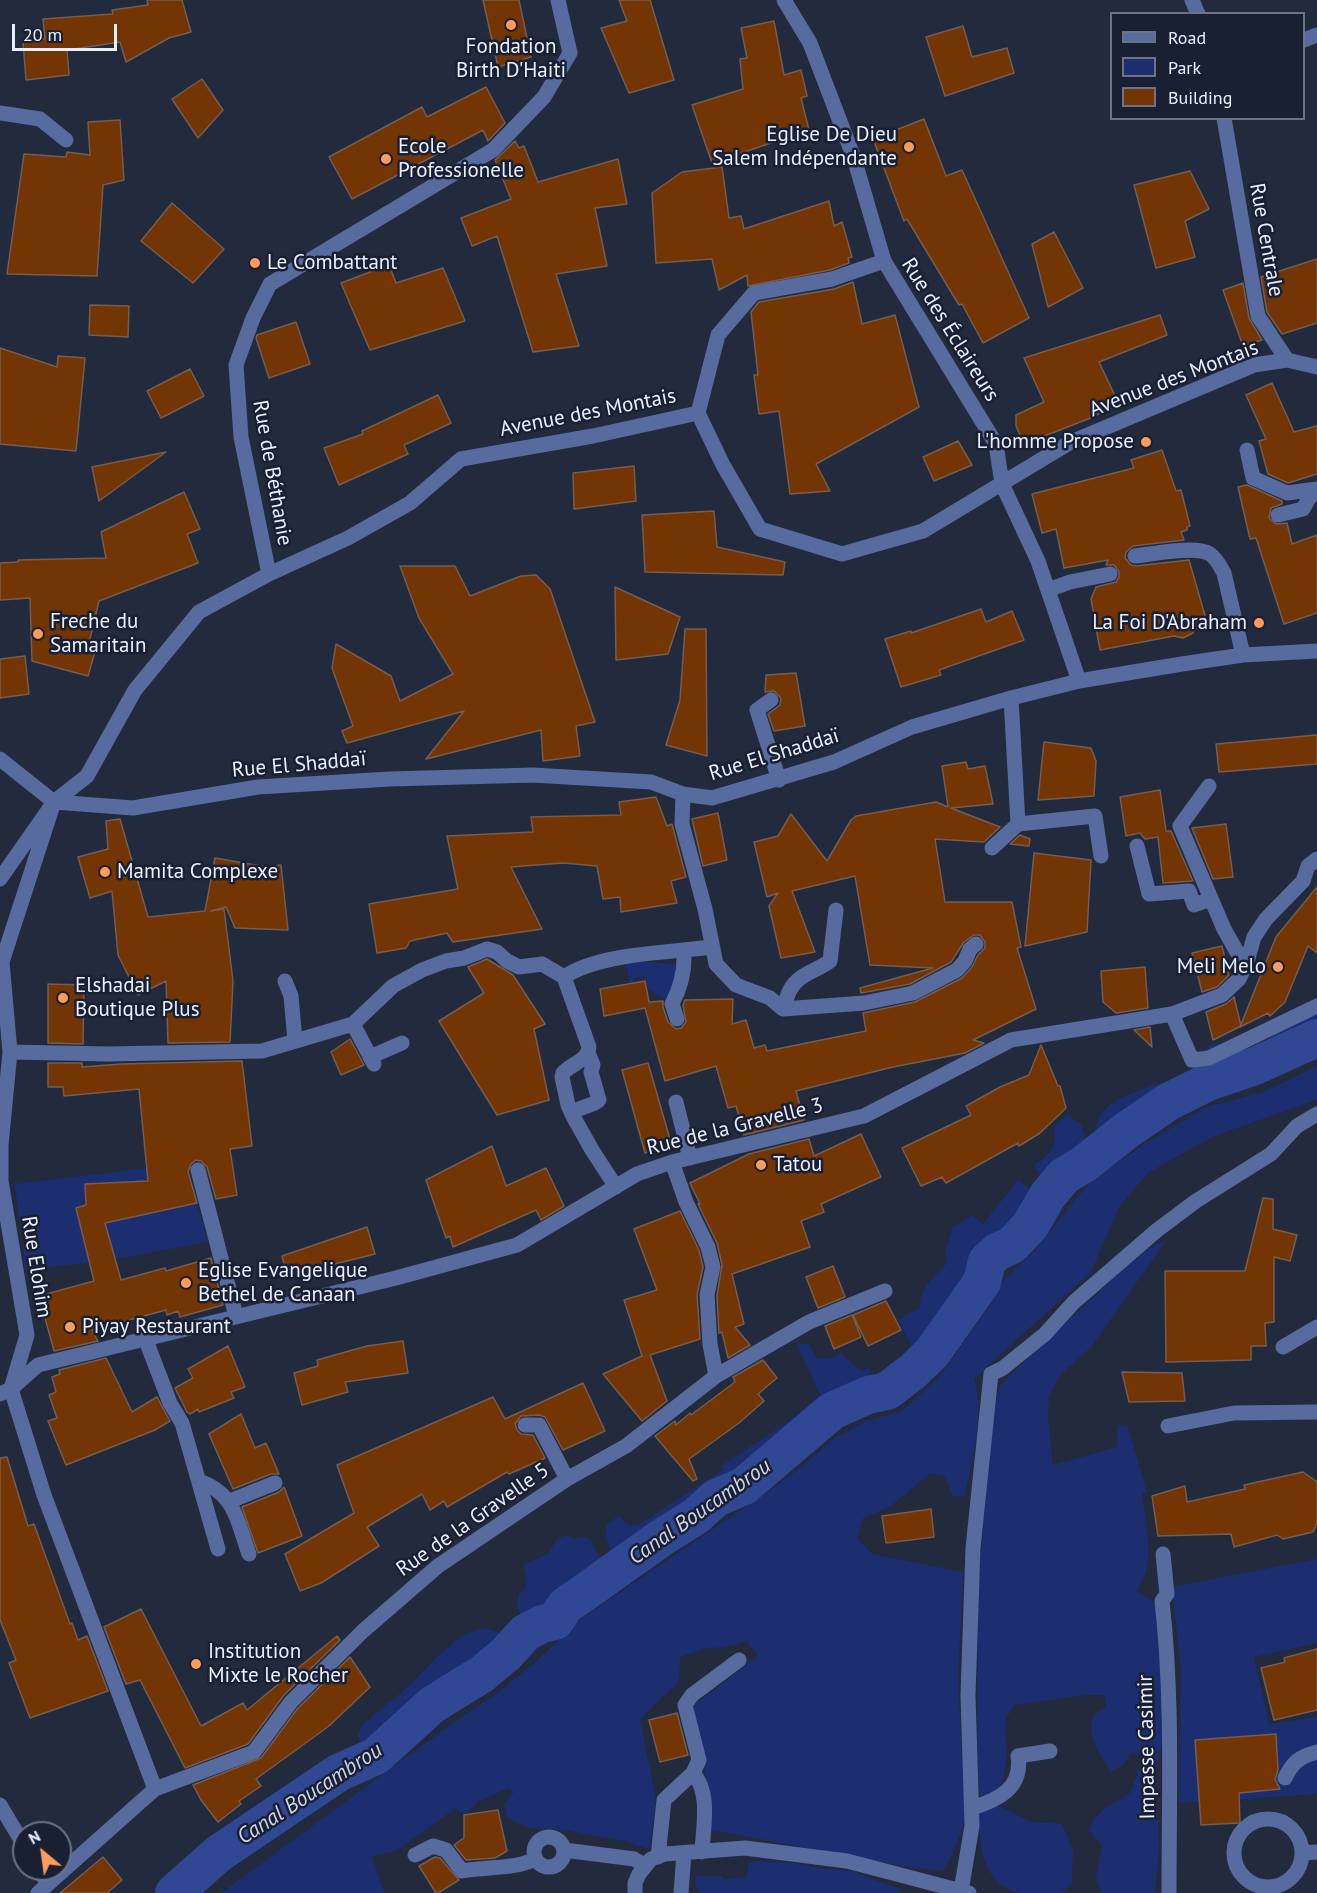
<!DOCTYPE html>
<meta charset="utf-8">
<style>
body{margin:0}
#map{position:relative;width:1317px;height:1893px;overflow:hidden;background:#222a3e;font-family:"PT Sans",sans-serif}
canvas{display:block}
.legend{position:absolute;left:1110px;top:12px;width:195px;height:108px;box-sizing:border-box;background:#192033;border:2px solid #6c7384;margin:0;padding:8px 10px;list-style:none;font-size:18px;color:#e9effd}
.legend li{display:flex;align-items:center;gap:12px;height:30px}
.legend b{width:30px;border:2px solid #6c7384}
.north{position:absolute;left:12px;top:1821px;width:60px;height:60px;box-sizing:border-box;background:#192033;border:2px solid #6c7384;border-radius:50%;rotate:331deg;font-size:16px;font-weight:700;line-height:24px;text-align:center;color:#e9effd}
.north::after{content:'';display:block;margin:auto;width:21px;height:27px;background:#ff9b5b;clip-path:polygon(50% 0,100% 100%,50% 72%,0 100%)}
.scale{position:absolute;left:12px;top:24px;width:105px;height:27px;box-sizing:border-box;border:3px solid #e9effd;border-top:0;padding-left:8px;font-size:18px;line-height:21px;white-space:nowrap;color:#e9effd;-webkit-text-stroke:4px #192033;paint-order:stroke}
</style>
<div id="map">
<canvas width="1317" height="1893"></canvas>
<ul class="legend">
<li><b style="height:8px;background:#586b9f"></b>Road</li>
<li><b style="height:16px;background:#1c2e70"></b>Park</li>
<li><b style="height:16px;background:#723503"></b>Building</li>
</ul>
<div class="north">N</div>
<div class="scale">20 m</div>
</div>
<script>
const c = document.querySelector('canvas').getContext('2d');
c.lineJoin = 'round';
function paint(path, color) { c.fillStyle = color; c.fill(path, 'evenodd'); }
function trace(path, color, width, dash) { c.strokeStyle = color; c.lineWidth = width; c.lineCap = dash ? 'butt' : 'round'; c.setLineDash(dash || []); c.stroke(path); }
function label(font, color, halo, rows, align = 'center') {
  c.font = font + ' "PT Sans",sans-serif'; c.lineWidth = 5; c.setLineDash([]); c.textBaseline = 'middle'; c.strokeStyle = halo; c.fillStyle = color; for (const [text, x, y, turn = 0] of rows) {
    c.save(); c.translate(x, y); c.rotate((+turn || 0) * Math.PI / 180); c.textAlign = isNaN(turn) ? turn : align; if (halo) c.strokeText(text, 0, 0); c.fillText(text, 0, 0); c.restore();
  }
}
paint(new Path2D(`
 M631,961L675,964V990L669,998H662L648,988L644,976L634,978L635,989H631L626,965Z
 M1317,1010V1047L1250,1076L1223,1084L1191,1100L1112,1149L1099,1143C1082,1100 1147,1089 1174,1079C1181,1076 1188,1071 1194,1068C1202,1042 1223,1035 1245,1050L1264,1044L1283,1027Z
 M1317,1066V1100L1214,1136L1148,1173L1119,1207L1091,1272L974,1379C985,1411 972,1464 964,1497L953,1496L944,1476L931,1473L889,1507L863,1518L857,1538L872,1554L963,1572L958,1679L965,1819L953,1854L942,1871L902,1866L718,1831L710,1832L707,1784L693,1706L758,1656L747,1641L731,1646L703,1649L680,1657L679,1683L662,1697L640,1719L656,1800L649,1849L623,1841L566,1830L530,1828L507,1818L504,1804L514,1792L508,1788L478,1802L464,1815L456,1808L396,1851L372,1856L384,1893H221L461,1717L496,1694L541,1657L581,1619L769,1491L799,1469L833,1439L866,1421L902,1411L941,1375L990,1305L996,1287L1034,1252L1073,1202L1096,1177L1146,1143L1206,1107L1264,1092Z
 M1067,1115L1080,1123L1084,1132L1085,1142L1083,1150L1075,1162L1032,1199L1019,1227L1000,1255L977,1276L949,1313L936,1344L918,1358L898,1320L920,1307C920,1285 934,1279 947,1263L945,1253L952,1228L972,1215L983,1224L1018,1180L1031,1190L1042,1176L1034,1167V1165C1050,1155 1059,1145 1054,1126Z
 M173,1165L188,1173L208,1242L115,1259L25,1270L23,1245L33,1244L30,1219L19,1220L15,1184Z
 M1166,1241L1091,1347L1060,1375L1049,1396L1048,1418L1053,1465L1117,1447L1118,1425L1128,1427L1147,1492L1142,1494C1145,1524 1158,1565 1136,1590L1157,1605L1164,1732L1156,1770L1159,1849L1155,1893H1101L1096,1877L1102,1846L1089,1830L1094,1819L1103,1810L1130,1793L1144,1756L1131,1753L1123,1765L1111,1771C1101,1758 1084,1732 1094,1716C1096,1713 1103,1709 1106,1707L1105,1695H1085L1014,1705L1005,1721L1007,1757L1003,1779L997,1791L982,1799L979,1791L977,1744L978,1597L991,1425L1000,1385L1118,1274L1149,1248Z
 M808,1343L817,1358L829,1359L841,1353L862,1372L867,1368L882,1385V1391L873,1390L863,1395L862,1405C853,1414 842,1418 830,1415L812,1432L803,1446C783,1444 775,1470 765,1483L743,1488L733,1502C714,1497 702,1509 697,1528L683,1536L672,1529L666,1530L663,1544L659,1551L626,1555L620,1561L609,1582L574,1598L562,1615L537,1623L522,1619L517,1608L519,1594L525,1589L526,1574L523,1565C535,1557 549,1559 555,1541L565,1535L573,1539L585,1537L591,1540L598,1555L606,1558L612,1554C609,1540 596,1523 620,1517L627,1525H638L723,1470L721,1466L792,1419L820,1395L797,1345Z
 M1317,1559V1643L1254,1657L1269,1724L1317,1717V1794L1179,1803L1181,1672L1172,1587Z
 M485,1628L501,1633V1650L476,1674L459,1697L439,1712L418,1725L399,1731L383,1744L372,1748L363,1745L357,1735L363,1724L408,1687L438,1656L462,1636Z
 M997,1805L1032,1822L1062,1824L1073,1850L1072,1883L1062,1893C1049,1893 1033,1893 1020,1893C981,1885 980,1844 979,1812Z
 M759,1861L793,1863L818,1868L851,1871L897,1888L902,1893H699L695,1881L696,1876H722L724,1879L746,1877L749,1863Z`), '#1c2e70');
trace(new Path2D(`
 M174,1893L218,1854L338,1773L376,1756L432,1705L482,1674L506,1654L525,1633L542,1624L555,1621L566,1605L581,1595L661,1538L696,1516L716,1498L744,1486L832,1411L868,1395L887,1391L912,1372L932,1353L982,1282L987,1261L997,1252L1012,1245L1030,1226L1048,1195L1064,1176L1084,1164L1127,1130L1168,1102L1208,1082L1255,1066L1317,1038`), '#304793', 38);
const building = new Path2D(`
 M147,0H182L191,32L169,38L126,62L120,42L67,50L69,75L26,80L23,42L45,39L43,19L113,14L112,10L148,5Z
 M483,0H519L531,57L498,67Z
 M619,0H650L674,80L629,93L601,28L627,21Z
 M774,21L784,75L801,70L807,96L801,98L809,130L712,163L692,105L743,89L740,59L747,58L741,28Z
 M963,26L972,57L1007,48L1014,73L945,96L926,37Z
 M202,79L223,110L198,138L172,99Z
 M486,87L505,123L488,141L483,130L352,199L329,157L422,107L427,117Z
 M924,119L946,176L962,170L1029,318L983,343L962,304L959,305L907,219L904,221L873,139Z
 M120,120L124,180L103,185L97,276L7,274L24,154L66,157L67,152L90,155L88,122Z
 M515,141L519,148L524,146L538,182L618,159L627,204L595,208L607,266L556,274L579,346L533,352L497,236L472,246L461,218L511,199L495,160Z
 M722,167L729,218L741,216L744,229L829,201L834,226L842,222L852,257L848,258L849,263L830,270L748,286L747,275L719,290L712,259L656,263L652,193L682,172Z
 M1190,171L1209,209L1185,221L1195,257L1156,268L1134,185Z
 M172,203L224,249L193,283L141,241Z
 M1054,232L1083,288L1048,307L1032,244Z
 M1317,259V323L1282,334L1267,312L1261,277Z
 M389,265L396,283L443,268L465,321L370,350L341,283Z
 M853,282L862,324L895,315L919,407L816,464L830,491L790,494L779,411L759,414L754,375H758L751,312L759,302L834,289Z
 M1243,283L1249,318L1262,340L1243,346L1223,290Z
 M90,305L129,306L128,337L89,335Z
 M1160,315L1167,335L1099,362L1119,404L1088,419L1024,444L1016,426V415L1044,402L1024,358Z
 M296,322L310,364L269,378L256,338L257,335Z
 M0,348L57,367L58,356L85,358L76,451L0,444Z
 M190,369L204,396L161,418L147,391Z
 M1272,383L1294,432L1317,426V474L1288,483L1268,474L1259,441L1266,439L1246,395Z
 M438,395L451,423L404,445L408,454L339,485L324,448L363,434L362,431Z
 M958,441L972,465L934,481L923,457Z
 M1162,450L1176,491L1181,490L1190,526L1187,527V530L1181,532L1184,540L1133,546L1126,552L1125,558L1131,565L1136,566L1189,560L1208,626L1195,629L1193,633L1183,638L1174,636L1100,650L1091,599L1096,587L1116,582L1119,577V572L1114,565H1106L1108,560L1064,568L1056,529L1042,533L1032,494L1134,468L1131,460Z
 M166,452L99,501L92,467Z
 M634,466L636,501L574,509L573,473Z
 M1247,485L1282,501V504L1271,508L1269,518L1276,524L1287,523L1292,544L1317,535V613L1284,624L1256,538L1250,539L1238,487Z
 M184,492L200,529L187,534L198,563L99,601L89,643L97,645L88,676L32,661L30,598L0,600V563L18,562V560L106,558L101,532Z
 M714,511L717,547L785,562L783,575L645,572L642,515Z
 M400,566H455L470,596L521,576L536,575L550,589L595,722L576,726L580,756L543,761L541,730L426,759L464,711L347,743L342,731L353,726L332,668L336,644L391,676L400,701L453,674L419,618Z
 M615,587L680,617L668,654L616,660Z
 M981,609L986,622L1012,611L1024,640L939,670L941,675L901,687L885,639L911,631V633Z
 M685,629H706L707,756L666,745L680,700Z
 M25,656L29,694L0,698V659Z
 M796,673L805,726L774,731L768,714L780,705L781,698L774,691L765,692L766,675Z
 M1317,735V764L1219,772L1216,744Z
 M1044,742L1091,748L1096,761L1094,796L1038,800Z
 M966,762L968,769L985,766L993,804L951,808L1000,827L984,842L935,839L945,902H1012L1021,947L1017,948L1036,1009L973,1040L984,1043L965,1053L893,1067L796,1091L804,1120L744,1135L736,1106L728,1108L716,1066L665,1081L645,1008L604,1016L600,989L645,981L649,1002L663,1001V1007L668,1022L676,1029L681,1028L686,1022L683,1005L685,1000L733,999L732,1024L746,1020L754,1048L765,1045L767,1051L866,1031L863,1013L915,1002L962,978L972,967L978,955L985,948V942L980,935H974L964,942L951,962L910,984L861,993L860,988L933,968L870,965L855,876L792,891L815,952L781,958L769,906L778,893L767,897L754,842L778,836L791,814L827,861L851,820L856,816L936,802L948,807L942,766Z
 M1160,790L1166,831H1171L1193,881L1163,883L1158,837L1145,839L1140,833L1126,836L1120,797Z
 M656,797L667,826L672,824L686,877L671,881L677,903L621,912L620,897L603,899L597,866L563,863L511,867L542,929L453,942L447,933L410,941L406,948L377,953L369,904L458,889L447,836L533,832L531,817L621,815L619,802Z
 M718,813L727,860L703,866L692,819Z
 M120,819L148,917L205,911L215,858L267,867L281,865L288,930L235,928L226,907L211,911L224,909L233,981L230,1042L168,1043L166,981L138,995L118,955L112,891L90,898L78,857L108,849L106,821Z
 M1226,824L1233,877L1213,879L1192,828Z
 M1020,835L1030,839L1029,846L1010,844Z
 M1034,853L1091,860L1087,932L1025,946Z
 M1317,887V953L1308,946L1285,1002L1270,1016L1268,1013L1240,1027L1276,937Z
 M1222,946L1229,975L1217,987L1202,992L1192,953Z
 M487,959L513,975L545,1024L534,1029L549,1100L497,1115L439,1021L484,993L468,967Z
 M1145,967L1148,1008L1116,1013L1103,1002L1101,971Z
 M48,984L84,985L83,1044L48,1043Z
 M1234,997L1241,1026L1213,1040L1206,1012L1226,1004Z
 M1150,1027L1152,1047L1134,1030Z
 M350,1039L364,1065L341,1075L331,1052Z
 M1041,1045L1058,1086H1060L1066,1108L1040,1133L1019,1146L1018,1143L946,1183L942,1177L921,1186L902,1148L971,1115L966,1106L1000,1087L1029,1075Z
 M242,1061L252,1146L230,1149L237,1195L216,1199L207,1167L201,1161L196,1160L191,1164L188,1172L197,1203L105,1223L121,1280L165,1268L166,1271L211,1258L223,1305L180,1317L178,1311L167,1315L166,1310L92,1330L98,1341L54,1351L39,1296L94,1281L76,1208L86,1205L85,1184L148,1181L139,1089L64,1096L63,1087H48V1063H82V1067L121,1064Z
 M648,1063L672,1146L645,1153L622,1070Z
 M861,1134L881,1177L821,1204L824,1212L801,1221L810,1247L732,1274L744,1324L735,1327L750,1345L728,1358L722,1332L719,1333L717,1296L722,1265L717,1243L698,1204H700L690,1183L749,1154L809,1139L814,1156Z
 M492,1146L506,1186L546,1168L564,1206L541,1220L536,1210L453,1247L450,1236L446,1238L426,1180Z
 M1263,1198L1273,1199V1229L1297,1235L1290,1261L1274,1257V1322L1265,1323L1266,1346H1251V1360L1166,1362L1165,1271H1245Z
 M680,1211L699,1250L703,1267L697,1295L700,1339L650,1355L667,1401L642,1421L603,1374L642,1356L624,1300L657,1290L634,1229Z
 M367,1227L375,1254L287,1276L282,1256Z
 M833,1266L845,1297L818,1308L806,1277Z
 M886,1301L901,1330L868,1346L853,1315Z
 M852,1315L861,1337L834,1349L825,1326Z
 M403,1341L408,1373L345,1382L348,1392L302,1405L294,1373L318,1366L317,1360L367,1346Z
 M228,1346L245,1387L231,1392L234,1398L199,1412L198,1409L190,1414L187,1412L175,1388L193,1378L188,1369Z
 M106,1358L132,1412L157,1397L170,1421L155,1430L66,1465L48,1421L57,1418L49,1395L56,1392L52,1377L60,1374L59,1370Z
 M763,1360L777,1378L758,1394L764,1401L739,1423L689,1459L697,1479L693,1481L655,1436L675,1421L676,1425L690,1413L691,1415L735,1382L733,1377Z
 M1122,1372L1182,1373L1185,1401L1129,1402Z
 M583,1383L605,1431L563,1450L545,1417L539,1415L521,1416L515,1424L517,1430L521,1434L533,1435L545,1458L509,1474L507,1472L447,1507L444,1501L430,1510L422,1494L367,1527L379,1546L321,1583L300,1591L285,1554L354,1513L337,1465L493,1397L505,1419Z
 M241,1414L255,1448L266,1443L279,1474H271L233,1489L209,1434Z
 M7,1457L28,1526L34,1524L70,1624L72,1623L78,1640L87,1636L108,1691L30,1718L9,1663L16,1660L0,1620V1458Z
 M1303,1472L1317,1482V1523L1313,1532L1283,1539L1277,1535L1234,1547L1231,1534L1158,1536L1152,1496L1185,1486L1187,1502L1245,1489L1244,1485Z
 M284,1487L302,1536L258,1553L242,1507L279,1492Z
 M931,1509L934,1537L886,1543L882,1516Z
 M141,1609L201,1726L243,1703L247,1710L337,1636L340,1640L284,1695L248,1744L185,1768L140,1680L126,1684L104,1627Z
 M1317,1649V1710L1274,1720L1261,1668L1285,1662L1284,1658Z
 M350,1657L370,1687L329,1726L256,1779L261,1786L239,1801L241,1804L218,1822L201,1800L193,1785L261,1758L298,1708Z
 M677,1713L688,1755L660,1762L649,1720Z
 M1276,1734L1278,1770L1275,1779L1280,1789L1239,1793L1240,1823L1201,1825L1195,1740Z
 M498,1810L507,1851L495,1858L466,1860L454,1845L464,1838V1815Z
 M103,1857L122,1880L107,1893H60Z
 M435,1857L440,1858L459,1880L438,1893H436L419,1866Z`);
paint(building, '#723503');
trace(building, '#765d4f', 1.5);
trace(new Path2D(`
 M784,0L810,43L854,158L884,261L996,444L1002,484L1038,561L1079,681
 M1192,0L1198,14
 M1304,40L1317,35
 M0,113L40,119L66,140
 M1224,118L1258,316L1287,360
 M698,413L718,335L754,293L832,279L884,261
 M1247,450L1253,478L1287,493L1317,489
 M1278,515L1303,509L1309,498L1317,491
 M1135,556C1153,554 1196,545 1210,554C1217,559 1220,566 1224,573L1243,655
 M269,574L241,437L236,365L253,318L270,284L493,150L544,97L570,53L558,0
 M1048,590L1070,582L1110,574
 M1011,698L1018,824
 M771,700L757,710L779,780
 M0,759L54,802L2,962L10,1052L1,1145V1181L27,1335L11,1389L44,1495L155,1789
 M1209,786L1180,826L1224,929L1237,952L1247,962
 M683,794L682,824L705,909L716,964L736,985L770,998L783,1009L864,1003L913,993L957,970L965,961L970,949L976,944
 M54,802L133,808L258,787L390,779L533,775L651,782L683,794L712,798L834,762L912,727L1011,698L1079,681L1182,664L1243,655L1317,651
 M1137,846L1149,894L1189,891L1194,905L1211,899
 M992,848L1018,824L1095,816L1101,856
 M0,879L54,802L87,776L135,690L199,612L269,574L348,538L410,503L461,459L593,436L698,413L723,465L760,529L842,554L923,531L1069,443L1254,365L1287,360L1317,367
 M285,981L291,996L295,1041
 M783,1009C785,1003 787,996 790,990C798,974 817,971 830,961L836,910
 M1172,1014L1192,1060L1209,1058L1317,1006
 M677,1019L672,1004C681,987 685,970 684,951
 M353,1024L374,1064
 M10,1052L109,1054L262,1051L353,1024L393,986L422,970L446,961L464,958L487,949L497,952L507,961L519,967L542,964L564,977
 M370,1057L402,1043
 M676,1102L690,1158
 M571,1112L595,1103L599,1100L591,1072L593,1065L588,1053
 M672,1162L686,1202L708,1247L713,1267L707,1295L710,1344L716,1376
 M198,1170L236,1316
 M616,1187L592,1150L574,1118L568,1105L562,1077L563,1073C572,1063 588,1061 589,1047L564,977C599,953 668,953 711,947
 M145,1338L170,1403L182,1423L218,1549
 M1283,1347L1317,1327
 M0,1394L11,1389L38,1365L396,1278L517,1245L637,1174L672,1162L864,1116L1011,1040L1172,1014L1222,995L1239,979L1247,962L1254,937L1266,919L1303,881L1308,866L1317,859
 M525,1425H539L567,1479
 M1168,1426L1234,1413L1317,1412
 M199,1481C236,1494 237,1521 249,1554
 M230,1501L275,1483
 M1163,1554L1167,1594L1162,1601C1173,1698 1169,1796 1169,1893
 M693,1773C711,1793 703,1827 702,1852
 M1285,1778C1292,1763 1300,1756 1317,1752
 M0,1805L24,1845
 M972,1808C998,1800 1023,1788 1018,1756L1050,1751
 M1234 1853a34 34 0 1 1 68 0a34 34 0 1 1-68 0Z
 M534 1852a15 15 0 1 1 30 0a15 15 0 1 1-30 0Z
 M564,1850L634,1859L645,1865
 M1302,1853L1317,1852
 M415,1855L433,1846L446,1850L462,1871C487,1866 512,1870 536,1859
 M658,1857L664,1800L693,1773L699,1760L685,1705L692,1695L739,1660
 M39,1869L47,1883
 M961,1891L972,1826L968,1695L973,1548L991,1374L1003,1368L1045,1334L1074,1302L1156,1231L1196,1201L1271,1154L1297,1126L1317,1114
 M38,1893L155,1789L254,1752L291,1702L363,1631L438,1566L567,1479L626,1446L716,1376L809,1322L885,1291
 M635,1893V1883L639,1874L651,1859L665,1854L745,1848L847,1861L969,1893
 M681,1893L684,1853`), '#586b9f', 15);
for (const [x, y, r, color] of [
 [511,25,6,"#ff9b5b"],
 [909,147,6,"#ff9b5b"],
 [386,159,6,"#ff9b5b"],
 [255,263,6,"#ff9b5b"],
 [1146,442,6,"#ff9b5b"],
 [1259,623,6,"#ff9b5b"],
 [38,634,6,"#ff9b5b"],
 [105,872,6,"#ff9b5b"],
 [1278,967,6,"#ff9b5b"],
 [63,998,6,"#ff9b5b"],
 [761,1165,6,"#ff9b5b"],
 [186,1283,6,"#ff9b5b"],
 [70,1327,6,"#ff9b5b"],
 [196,1664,6,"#ff9b5b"]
]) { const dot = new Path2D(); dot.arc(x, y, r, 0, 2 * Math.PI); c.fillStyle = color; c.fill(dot); trace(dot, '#192033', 2); }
label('21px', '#e9effd', '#192033', [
 ["Fondation",511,47,"center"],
 ["Birth D'Haiti",511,71,"center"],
 ["Eglise De Dieu",897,135,"right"],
 ["Salem Indépendante",897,159,"right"],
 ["Ecole",398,147],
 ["Professionelle",398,171],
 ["Le Combattant",267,263],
 ["L'homme Propose",1134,442,"right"],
 ["Freche du",50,622],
 ["Samaritain",50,646],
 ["La Foi D'Abraham",1247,623,"right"],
 ["Mamita Complexe",117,872],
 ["Meli Melo",1266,967,"right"],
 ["Elshadai",75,986],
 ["Boutique Plus",75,1010],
 ["Tatou",773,1165],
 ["Eglise Evangelique",198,1271],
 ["Bethel de Canaan",198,1295],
 ["Piyay Restaurant",82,1327],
 ["Institution",208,1652],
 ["Mixte le Rocher",208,1676]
], 'left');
label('21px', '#e9effd', '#192033', [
 ["Rue Centrale",1266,240,80],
 ["Rue des Éclaireurs",950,330,58],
 ["Avenue des Montais",1174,379,-21],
 ["Avenue des Montais",588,413,-11],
 ["Rue de Béthanie",272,473,80],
 ["Rue El Shaddaï",774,755,-17],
 ["Rue El Shaddaï",299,765,-5],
 ["Rue de la Gravelle 3",735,1127,-14],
 ["Rue Elohim",36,1267,81],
 ["Rue de la Gravelle 5",473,1520,-35],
 ["Impasse Casimir",1147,1747,-91]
]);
label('italic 22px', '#cdd6ec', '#192033', [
 ["Canal Boucambrou",700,1512,-35],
 ["Canal Boucambrou",310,1794,-33]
]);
</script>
